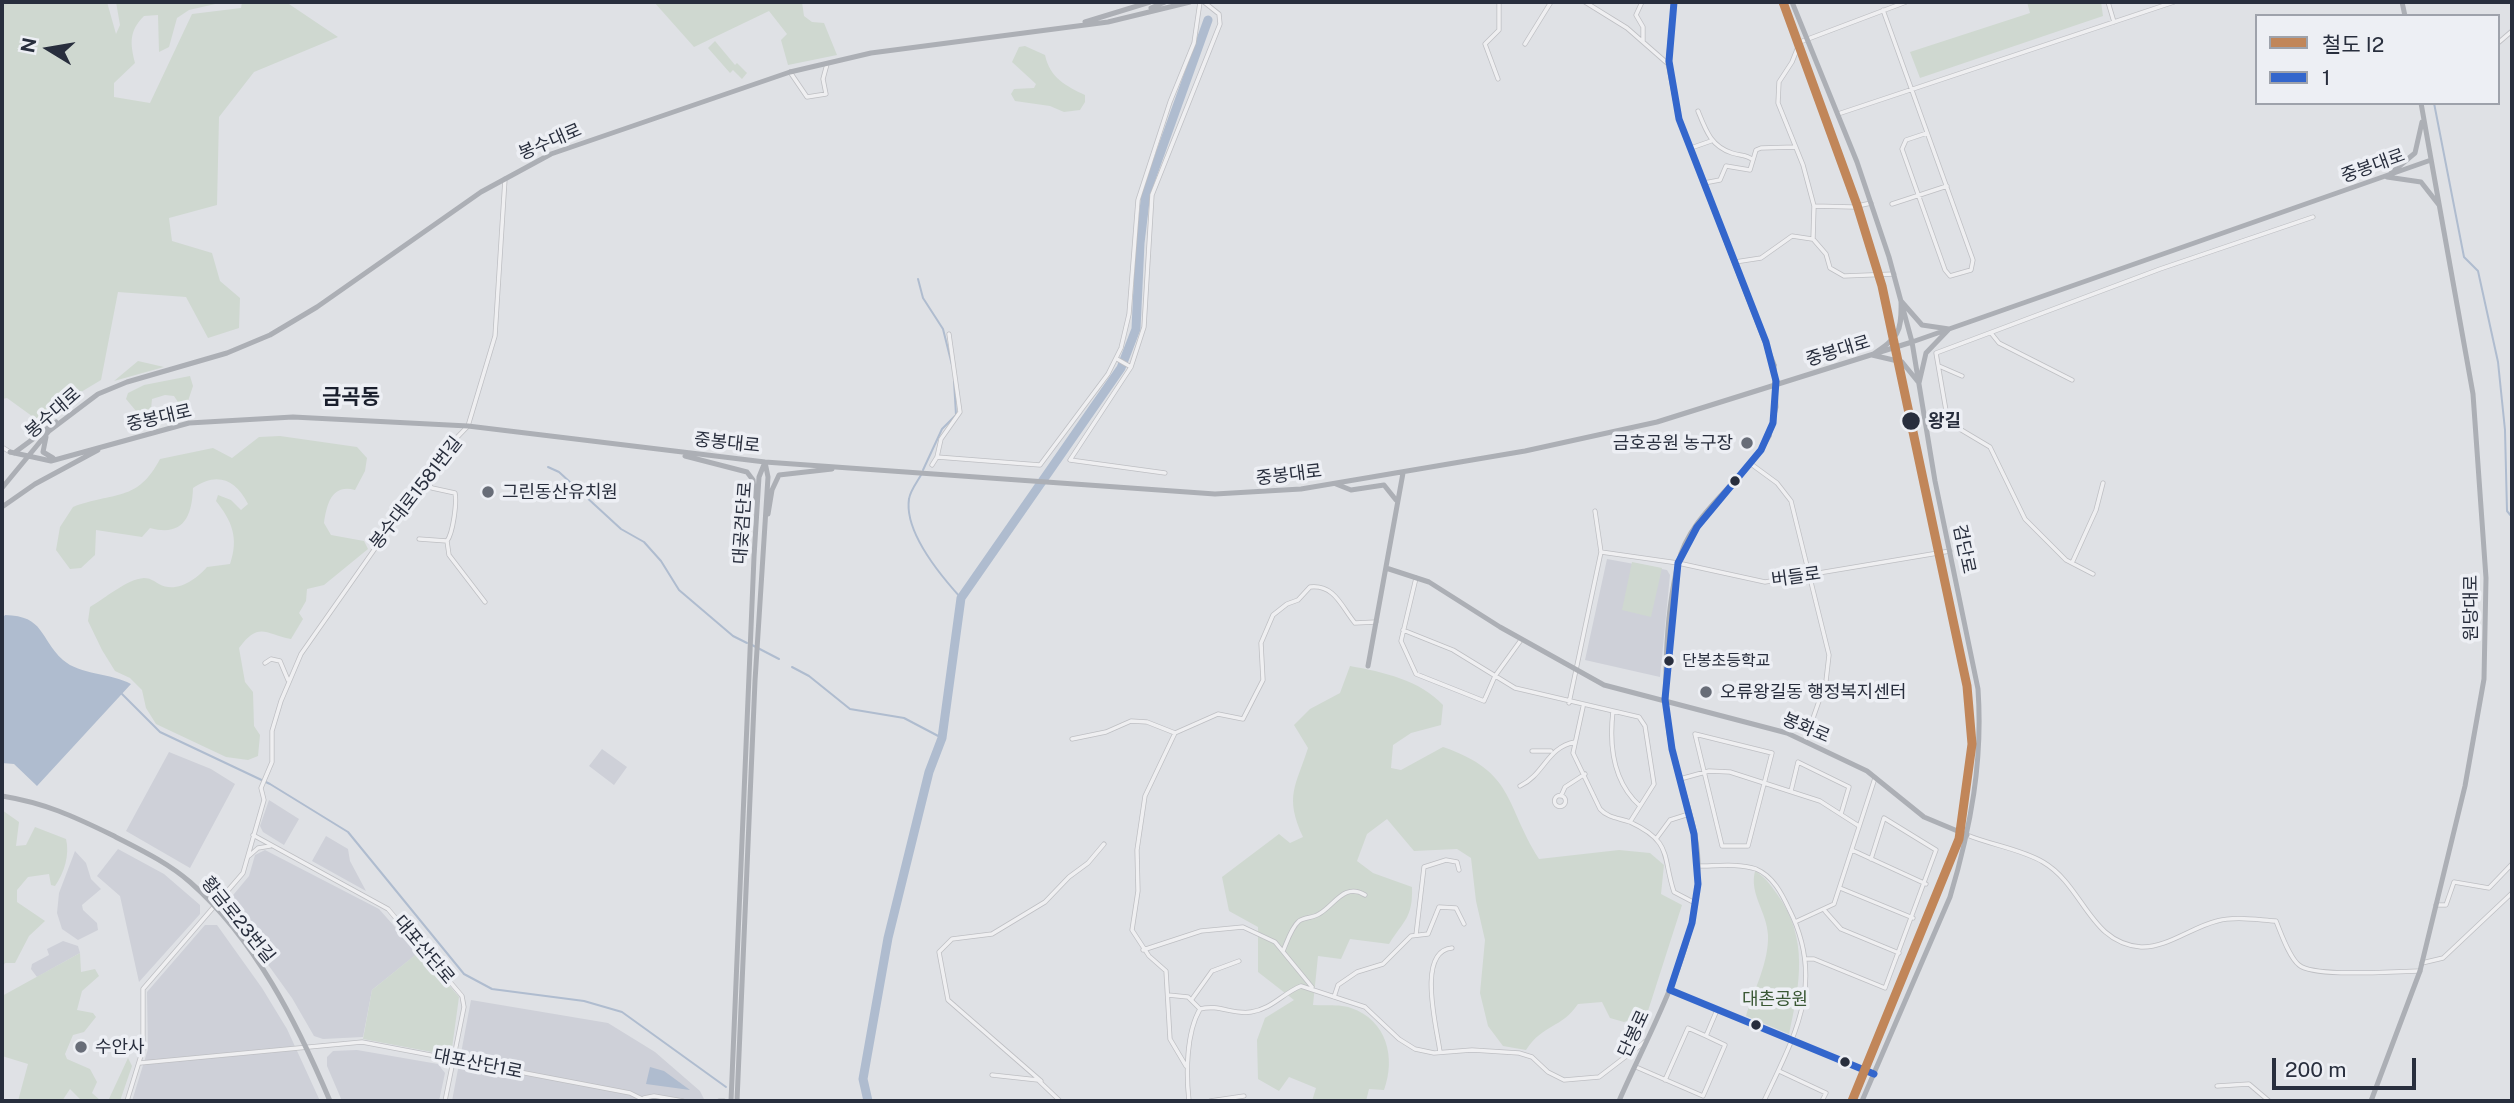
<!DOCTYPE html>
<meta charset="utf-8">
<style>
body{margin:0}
#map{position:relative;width:2514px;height:1103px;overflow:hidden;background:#dfe1e5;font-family:"Public Sans","Noto Sans KR",sans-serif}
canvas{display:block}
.frame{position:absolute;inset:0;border:4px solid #282e3d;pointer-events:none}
.legend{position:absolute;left:2255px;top:14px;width:245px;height:91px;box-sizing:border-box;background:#edeff4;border:2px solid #9ea2ab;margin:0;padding:9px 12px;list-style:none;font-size:21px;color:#282e3d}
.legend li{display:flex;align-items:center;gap:14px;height:35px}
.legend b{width:35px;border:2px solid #9ea2ab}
.north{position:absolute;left:14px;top:14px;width:70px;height:70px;-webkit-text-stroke:5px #edeff4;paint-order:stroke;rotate:281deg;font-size:19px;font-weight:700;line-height:28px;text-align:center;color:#282e3d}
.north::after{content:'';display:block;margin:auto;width:24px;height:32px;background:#282e3d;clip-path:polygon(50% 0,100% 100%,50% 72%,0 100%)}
.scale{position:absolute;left:2272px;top:1058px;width:144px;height:32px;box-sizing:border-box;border:4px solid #282e3d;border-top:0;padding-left:9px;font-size:21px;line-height:24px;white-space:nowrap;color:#282e3d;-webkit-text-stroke:5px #edeff4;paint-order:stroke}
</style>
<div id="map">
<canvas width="2514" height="1103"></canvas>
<div class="frame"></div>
<ul class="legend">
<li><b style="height:9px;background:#c18659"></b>철도 I2</li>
<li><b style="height:9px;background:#36c"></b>1</li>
</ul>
<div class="north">N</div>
<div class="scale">200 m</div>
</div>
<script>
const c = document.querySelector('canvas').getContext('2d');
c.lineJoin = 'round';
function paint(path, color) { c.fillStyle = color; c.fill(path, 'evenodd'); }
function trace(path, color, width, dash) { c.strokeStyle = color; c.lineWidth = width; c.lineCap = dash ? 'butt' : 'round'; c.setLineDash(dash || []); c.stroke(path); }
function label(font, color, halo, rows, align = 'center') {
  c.font = font + ' "Public Sans","Noto Sans KR",sans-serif'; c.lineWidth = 7; c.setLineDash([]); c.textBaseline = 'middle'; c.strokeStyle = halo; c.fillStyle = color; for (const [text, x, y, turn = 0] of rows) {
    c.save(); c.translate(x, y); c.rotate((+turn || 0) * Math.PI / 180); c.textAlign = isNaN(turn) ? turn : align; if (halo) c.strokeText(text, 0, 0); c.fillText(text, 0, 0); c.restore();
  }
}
paint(new Path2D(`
 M1607,559L1667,570L1670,575L1660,677L1585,660Z
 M602,749L627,767L614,785L589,766Z
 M169,752L211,769L235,784L190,868L126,831Z
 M269,800L299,819L284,845L263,832L260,826Z
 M326,836L348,849L350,861L366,891L312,861Z
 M118,849L164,874L200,905V914L139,982L120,896L97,876Z
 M265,850L379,909L418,953L372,990L363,1037L323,1039L314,1036L292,998L228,909L229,900L249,876L255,855Z
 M75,851L86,863L91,879L101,889L82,905L83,910L97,923L98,930L78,940L62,929L57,913L59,893Z
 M205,925H217L262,988L287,1029L320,1101H132L148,1049L147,992Z
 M63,941L78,946L80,953L37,977L31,969L32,964L49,955L47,949Z
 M471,1000L608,1023L655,1052L700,1091L705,1101H452Z
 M357,1050L438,1064L445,1073L439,1101H342L327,1066V1057L333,1051Z`), '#ced0d8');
paint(new Path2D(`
 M2,2H107L116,34L120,25L116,2H224L189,10L177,18L169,47L159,52L158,15L144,16C129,31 130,43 135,63L114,83V97L150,103L192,14L241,8L242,2H286L338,37L254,72L219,117L217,205L169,218L172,241L212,253L220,281L240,298L239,328L208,338L186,297L118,292L101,380L36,419L7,398L2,399Z
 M654,2H802L804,16L812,22L824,23L837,55L788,65L781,40L787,34L769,11L694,47Z
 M2027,2H2101L2103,16L1920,78L1910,52L2030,13Z
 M715,41L735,65L737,63L747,73L742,79L733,70L730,73L708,48Z
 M1025,46L1045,55C1050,78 1066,86 1085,95V102L1080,110L1064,112L1050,106L1015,101L1011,94L1014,89L1034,88L1036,84L1012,62L1019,47Z
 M138,361L164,367L114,381Z
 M190,376L193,386L187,404L180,405L174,396L165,395L152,399L151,409L144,414L136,411L126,399L128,393L144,385Z
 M280,436L357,447L367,458L365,471L355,490C332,484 327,503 324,523L331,535L364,541L368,549L324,585L307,589L306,601L299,613L303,619L291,639C265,634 259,621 239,648L245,682L253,692L254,726L260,735L258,756L248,760L226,757L156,724L146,708L142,690L130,678L115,671L102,650L88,621L90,607C104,599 127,579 144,578C150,578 154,581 159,584C176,594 197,579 207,567L230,564C239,538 232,521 216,501L218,495L231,500L241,510L248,504C235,478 216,472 193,488C192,517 183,537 150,528L142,537L96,530L95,555L81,568L70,569L56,550L60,527L73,507C114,491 137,503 160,459L213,448L232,458L259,437Z
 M1632,562L1662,568L1651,617L1622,610Z
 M1350,666C1383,672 1420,680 1443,705L1441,725L1411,733L1393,745L1391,768L1401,770L1443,747C1515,772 1504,803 1539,859L1619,850L1650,853L1664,865L1661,894L1682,905L1647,1014L1624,1022L1610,1018L1602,1002L1578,1004C1561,1029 1544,1023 1526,1050L1503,1046L1488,1026L1480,993L1485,940L1476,901L1471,858L1457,849L1414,851L1387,819L1367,834L1357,861L1373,873L1412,887C1413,918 1404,920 1389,944L1350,939L1341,959L1318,956L1313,1005C1325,1006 1340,1004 1351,1008C1387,1020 1396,1058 1384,1090L1369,1089L1366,1101H1312L1316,1088L1289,1077L1279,1091L1258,1079L1257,1040L1265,1018L1294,1000L1258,972V927L1229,911L1222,877L1279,834L1290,843L1303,837C1284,796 1296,786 1308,748L1294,725L1310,709L1340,693Z
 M2,810L19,822L16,846L26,845L35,827L66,839C70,855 64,873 55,886L51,885L49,874L28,877L17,890V902L45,921L29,936L15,963H5L2,968Z
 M1755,871C1765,877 1770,884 1777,894C1809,938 1800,984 1789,1034L1746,1016C1754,990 1769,962 1768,935C1767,912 1749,894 1755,871Z
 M420,951L459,997L452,1048L437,1053L363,1039L372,990Z
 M80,953L81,972L95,969L99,976L82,991L77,1010L93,1013L96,1017L84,1032L73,1035L65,1054L67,1059L90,1069L97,1082L92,1093L101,1101H82L70,1089L62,1101H18L28,1064L2,1056V996Z
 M128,1058L132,1066L120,1101H108Z`), '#cfd8d0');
paint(new Path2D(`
 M5,615C45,616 39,638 63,660C80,675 111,673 131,684L37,786L14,764L2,763V619Z
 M650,1067L664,1071L690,1090L646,1084Z`), '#afbccf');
trace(new Path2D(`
 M2434,103L2464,257L2478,271L2498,362L2505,430L2507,511L2512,517
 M918,279L923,298L943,329L952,365
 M548,467L559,472L621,529L644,542L661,561L679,590L733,636L747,643
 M923,470L942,429L956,415L954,381
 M921,475C917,482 910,491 909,499C904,532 941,576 961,598
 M752,645L779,659
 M792,667L809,676L850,709L904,718L942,738
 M122,694L160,732L270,784L348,832L464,974L492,989L584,1001L622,1012L726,1087`), '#afbccf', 2);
trace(new Path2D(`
 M868,1101L863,1079L888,938L929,772L942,738L961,598L1121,368L1136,329L1140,243L1146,193L1208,20`), '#afbccf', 9);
const street = new Path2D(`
 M1585,2L1627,28L1667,63
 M1642,2L1636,15L1643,27V41
 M2108,2L2114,22
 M1883,10L1973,260L1971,270L1950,276L1945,270L1902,149L1906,140L1927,133
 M2498,43L2512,31
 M1525,44L1551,2
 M790,72L807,97L826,94L823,79L827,64
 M1498,79L1485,44L1499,30V2
 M1698,111C1706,131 1711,146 1732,153C1741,156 1746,154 1753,160
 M1838,114L2174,2
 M1691,148L1711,141
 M1704,183L1720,180L1726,166L1750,170L1756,150L1761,148L1795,147
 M1892,204L1947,186
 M1814,206L1853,207L1871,203
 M1735,262L1761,258L1792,236L1812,239
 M1894,274L1844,276L1830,268L1826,254L1813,239L1814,206L1803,165L1778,103L1779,82L1792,62L1800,42L1906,2
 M1991,333L1999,343L2072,380
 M1117,359L1131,367L1144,327L1152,195L1220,24L1219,14L1204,2
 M1939,366L1962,376
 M1131,367L1070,460L1165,473
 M2,447L10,452
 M937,457L941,439L960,412L949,334
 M1751,464L1777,483L1791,501L1829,655L1826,681L1805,741
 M932,465L937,457L1040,465L1108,374L1121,348L1129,314L1138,200L1170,102L1194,43L1200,2
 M419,539L447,541C453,533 457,503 455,493L432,488L424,480
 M447,541L449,555L485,602
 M1601,552L1678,563L1765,582L1950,551
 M2072,563L2096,510L2103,483
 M2093,574L2066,560L2025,519L1990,447L1948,422L1936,353L2160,269L2313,217
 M1416,578L1401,641L1416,674L1484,701L1495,676L1521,640
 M1403,630L1453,650L1515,688L1639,717L1645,726L1654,784L1630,822
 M265,663L271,659L280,661L288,680
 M1569,703L1601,552L1595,511
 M1583,707L1573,753L1600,809C1608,818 1619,818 1630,822C1673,842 1662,856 1674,892L1695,903
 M1613,711C1609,745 1612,781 1640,806
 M1175,733L1145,796L1137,850L1138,891L1132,930L1149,956L1166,971L1170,1039L1186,1066
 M1695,734L1772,753L1748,846H1722Z
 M1072,739L1106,732L1131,721L1147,722L1175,733L1218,714L1243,719L1263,680L1261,643L1273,615L1287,604L1298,600L1310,587C1335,584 1342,608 1355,623L1376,622
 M1532,751H1551
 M1680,779L1709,771L1730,772L1820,801L1859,826
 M1520,786C1544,775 1547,747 1575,742
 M1791,791L1798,762L1849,787L1841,814
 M1554.5 801a5.5 5.5 0 1 1 11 0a5.5 5.5 0 1 1-11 0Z
 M1561,796L1565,787L1585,774
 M253,835L388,909L462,996L464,1007L445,1101
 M1967,835C1991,845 2021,849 2043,862C2084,886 2089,943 2141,947C2167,948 2192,927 2217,921C2235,916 2258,920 2276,921C2281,933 2289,957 2299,965C2314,978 2397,971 2420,971
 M1656,839L1670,820L1689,814
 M1852,850L1926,884
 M249,856L258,848L270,846
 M1698,866C1716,866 1739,863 1756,869C1773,876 1782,894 1789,909C1826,982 1795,1035 1764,1101
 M1840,888L1913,918
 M2436,905H2446L2454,882L2489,888L2512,864
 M1825,911L1841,929L1899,953
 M1795,922L1834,904L1875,778
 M1416,935L1424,867L1446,860L1457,862L1459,870
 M1143,950L1201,931L1243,927L1275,942L1312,987
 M1283,951C1287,942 1291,928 1299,921C1305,917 1313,918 1319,914C1334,906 1344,882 1365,895
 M1805,959H1814L1885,988L1936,850L1884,818L1871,859
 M2422,963L2443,958L2512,893
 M1168,995L1188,997L1200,1009
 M1334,997L1338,985L1357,972L1383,964L1411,936L1428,934L1439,907L1456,908L1464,924
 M1192,999L1212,971L1239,961
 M1440,1052C1437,1028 1416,951 1452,948
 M140,1063L362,1042L630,1093L646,1101
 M1636,1067L1703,1096L1725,1045L1706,1036L1717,1010
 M1779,1071L1826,1093L1822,1101
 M992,1075L1038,1080L1060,1101
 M1665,1080L1688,1028L1706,1036
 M1041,1081L948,1000L939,952L952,939L992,934L1045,902L1069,877L1088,863L1104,844
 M2217,1086L2249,1084L2269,1101
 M644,1098L654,1096L683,1101
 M127,1101L143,1049V989L243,873L264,800L261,788L272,762V731L281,701L301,654L442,453L468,426L495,336L505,179
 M719,1101H724
 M1189,1101C1186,1074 1186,1033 1200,1009C1219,1004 1233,1015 1251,1012C1272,1009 1283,993 1301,986L1365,1007L1399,1039L1415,1049L1434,1053L1472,1050L1519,1053L1532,1057L1548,1072L1564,1080L1599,1077L1646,1041
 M1210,1101L1244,1096`);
trace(street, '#bebfc3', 5);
trace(street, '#efeff1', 3.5);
trace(new Path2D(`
 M1674,2L1668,63L1679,119L1774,365
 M1792,2L1857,162L1889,257L1912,342L1935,481L1978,689C1983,761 1971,827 1950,897L1862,1101
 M2402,2L2405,16
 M1151,8L1165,2
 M1085,22L1150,2
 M2391,173L2415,153L2422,122
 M2387,177L2421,182L2439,205
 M1901,301L1922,325L1949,329L1926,353L1919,383L1902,362L1872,355C1898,337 1902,334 1901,301Z
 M46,437L43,452L53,458
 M10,452L51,461L189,423L293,417L468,426L765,462L1215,494L1301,489L1525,451L1657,422L1912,342L2431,160
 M14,453L56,422
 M685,456L747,472L753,480L755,498
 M1336,484L1351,490L1384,485L1396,500
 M2,488L49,431L98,394L127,382L227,353L270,335L317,307L481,192L551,154L790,72L871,53L1108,22L1190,2
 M2,507L35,484L98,450
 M768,514L772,490L779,475L832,469
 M1386,568L1429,582L1500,627L1604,685L1787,733L1867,771L1924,817L1967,835
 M1368,666L1403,473
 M2,796C45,803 73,816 112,835C139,849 167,862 190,882C255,939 297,1023 330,1101
 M1670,990L1874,1074
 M731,1101L754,557L759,477L765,462
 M737,1101L755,681L768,477L765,462
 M1619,1101C1652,1025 1700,948 1698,862C1697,824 1680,786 1672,749C1661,701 1666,612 1678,564C1689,513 1745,481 1769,436
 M2371,1101L2420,971L2465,786L2484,679L2486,578L2473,394L2421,103`), '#acafb5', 5);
trace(new Path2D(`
 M1769,436L1776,407L1774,365`), '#acafb5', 5);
trace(new Path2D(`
 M1670,990L1692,923L1698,884L1694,834L1672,749L1665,699L1678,563L1697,527L1761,450L1773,423L1776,381L1766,342L1679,119L1669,61L1674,2
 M1670,990L1874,1074`), '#36c', 7);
trace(new Path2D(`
 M1783,2L1857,205L1882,286L1967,686L1972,744L1959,839L1852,1101`), '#c18659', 9);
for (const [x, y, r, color] of [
 [1911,421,10,"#282e3d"],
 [1747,443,7,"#686d78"],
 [1735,481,6,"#282e3d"],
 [488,492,7,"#686d78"],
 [1669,661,6,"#282e3d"],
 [1706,692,7,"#686d78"],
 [1756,1025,6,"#282e3d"],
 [81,1047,7,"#686d78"],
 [1845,1062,6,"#282e3d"]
]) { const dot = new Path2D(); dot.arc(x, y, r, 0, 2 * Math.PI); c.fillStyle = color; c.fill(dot); trace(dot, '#edeff4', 2.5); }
label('16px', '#282e3d', '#edeff4', [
 ["단봉초등학교",1682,661]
], 'left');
label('18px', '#282e3d', '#edeff4', [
 ["봉수대로",550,142,-23],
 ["중봉대로",2373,166,-20],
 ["중봉대로",1838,351,-17],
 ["봉수대로",53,413,-41],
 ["중봉대로",159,418,-13],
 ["중봉대로",727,443,6],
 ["중봉대로",1289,475,-7],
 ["봉수대로1581번길",416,493,-52],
 ["대곶검단로",743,523,-86],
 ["검단로",1964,549,78],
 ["버들로",1796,577,-8],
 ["원당대로",2471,608,-90],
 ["봉화로",1806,728,23],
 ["황금로23번길",238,920,51],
 ["대포산단로",424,950,50],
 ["단봉로",1634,1034,-65],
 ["대포산단1로",478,1064,11]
]);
label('bold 18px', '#282e3d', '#edeff4', [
 ["왕길",1928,421]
], 'left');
label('18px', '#282e3d', '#edeff4', [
 ["금호공원 농구장",1733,443,"right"],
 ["그린동산유치원",502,492],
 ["오류왕길동 행정복지센터",1720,692],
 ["수안사",95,1047]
], 'left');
label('18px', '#3a5835', '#edeff4', [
 ["대촌공원",1775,999]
]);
label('bold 21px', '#1a1f2d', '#edeff4', [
 ["금곡동",351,398]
]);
</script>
